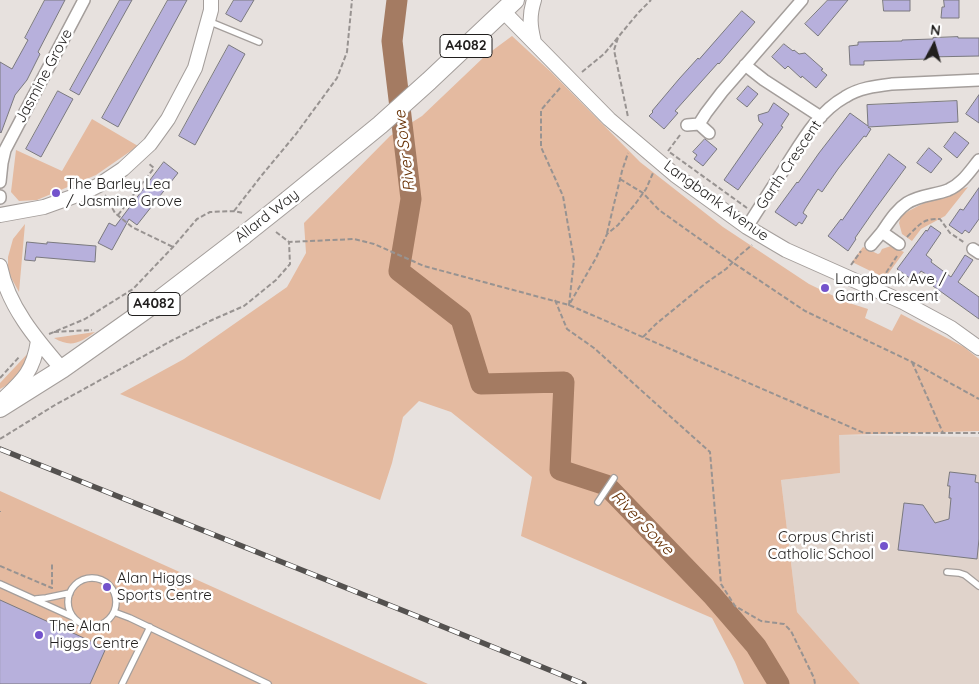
<!DOCTYPE html>
<style>
body{margin:0}
#map{position:relative;width:979px;height:684px;overflow:hidden;background:#e7e1de;font-family:Quicksand,sans-serif}
canvas{display:block}
.north{position:absolute;left:909px;top:20px;width:50px;height:50px;-webkit-text-stroke:4px #fff;paint-order:stroke;rotate:6deg;font-size:14px;font-weight:700;line-height:20px;text-align:center;color:#211f1e}
.north::after{content:'';display:block;margin:auto;width:18px;height:22px;background:#211f1e;clip-path:polygon(50% 0,100% 100%,50% 72%,0 100%)}
</style>
<div id="map">
<canvas width="979" height="684"></canvas>
<div class="north">N</div>
</div>
<script>
const c = document.querySelector('canvas').getContext('2d');
c.lineJoin = 'round';
function paint(path, color) { c.fillStyle = color; c.fill(path, 'evenodd'); }
function trace(path, color, width, dash) { c.strokeStyle = color; c.lineWidth = width; c.lineCap = dash ? 'butt' : 'round'; c.setLineDash(dash || []); c.stroke(path); }
function label(font, color, halo, rows, align = 'center') {
  c.font = font + ' Quicksand,sans-serif'; c.lineWidth = 5; c.setLineDash([]); c.textBaseline = 'middle'; c.strokeStyle = halo; c.fillStyle = color; for (const [text, x, y, turn = 0] of rows) {
    c.save(); c.translate(x, y); c.rotate((+turn || 0) * Math.PI / 180); c.textAlign = isNaN(turn) ? turn : align; if (halo) c.strokeText(text, 0, 0); c.fillText(text, 0, 0); c.restore();
  }
}
paint(new Path2D(`
 M838,435L979,437V684H860L797,612L781,480L839,473Z`), '#e0d3cb');
paint(new Path2D(`
 M512,36L551,72L640,162L723,227L809,284L846,302L868,309L865,318L892,331L901,314L964,347L979,359V431L839,435L840,473L781,480L797,612L860,684H744L735,662L712,618L521,536L532,477L451,412L419,401L403,417L392,463L380,500L120,394L184,359L287,287L306,253L304,223L390,136L422,116L485,56Z
 M92,119L138,146L96,175L37,200L19,201L11,192L16,150L62,171Z
 M968,187L945,216L921,229L912,241L902,234L899,223L901,216C921,202 945,195 968,187Z
 M25,224L19,292L8,272V257L13,239Z
 M891,246L904,252L885,278L852,262L863,247L878,254L880,253L882,249Z
 M95,332C80,343 71,348 54,338Z
 M31,350L25,370L7,385L0,389V383Z
 M0,491L428,684H0Z`), '#e4baa0');
trace(new Path2D(`
 M397,0L392,41L411,199L399,271L461,319L481,384L564,382L560,470L606,485L712,595L756,646L779,684`), '#a47b62', 21);
const building = new Path2D(`
 M45,0H65L38,52L40,54L27,80L15,95L1,133L0,132V62L12,69L28,40L25,38Z
 M120,0H132L79,95L70,90Z
 M168,0H187L118,127L102,118Z
 M234,0H254L241,22L226,14Z
 M828,0H848L818,36L805,24Z
 M883,0H910V11H884Z
 M944,0H959V18H941L942,7H944Z
 M742,11L755,22L719,64L718,63L675,111L678,113L664,129L649,116L653,112L652,111L679,79L698,58L699,59Z
 M958,37V38H979V56L927,57V59L864,61V65H850L849,46L858,45V42L902,41V40L933,39V38Z
 M784,44L793,51L794,50L799,54L805,53L823,69L821,70L827,75L816,88L802,76L801,78L788,66L785,69L772,57Z
 M229,45L245,54L195,145L179,136Z
 M748,86L758,94L747,107L737,99Z
 M58,91L73,99L41,157L26,149Z
 M979,95V123L966,114Z
 M957,101L958,122L868,127L871,129L866,137L864,136L838,169L822,192L818,189L805,209L803,213L807,216L802,224L799,222L796,226L775,212L797,182L798,183L819,153L850,113L868,126L867,105Z
 M774,103L789,114L781,126L783,127L738,190L724,180L763,124L759,121L758,115L768,112Z
 M955,132L969,143L957,158L944,147Z
 M705,139L717,149L703,166L694,159L697,155L693,152Z
 M929,148L942,159L931,173L917,163Z
 M889,154L906,167L873,212L855,238L856,239L848,251L828,236L841,219L842,220Z
 M164,162L178,173L137,225L129,219L112,250L98,243L109,223L115,226Z
 M979,188V219L969,233L965,230L962,234L949,225L960,209L963,210Z
 M931,226L941,233L926,255L932,260L931,262L951,277L965,255L973,260L958,282L979,297V319L933,286L937,281L921,271L914,281L897,269L926,230L927,231Z
 M27,242L47,244V242L96,246L95,262L36,257L35,261L25,260Z
 M950,472L976,475L975,482L979,483V539L977,559L898,550L904,503L923,505L935,523L949,519L951,498H949L950,486H948Z
 M0,600L106,648L90,684H0Z`);
paint(building, '#b7b0dc');
trace(building, '#7a797e', 1);
const service = new Path2D(`
 M208,21L259,42
 M598,502L614,478
 M947,572L959,573L965,575L979,586
 M68 602a24 24 0 1 1 48 0a24 24 0 1 1-48 0Z
 M0,584L73,617
 M36,599L46,598L70,593
 M114,612L130,618L268,684
 M122,684L150,627`);
const minor = new Path2D(`
 M745,65L764,80L821,117
 M687,125L699,124
 M709,133L699,124L706,113L722,92L802,0
 M0,182L2,163L5,150L84,0
 M0,196V198
 M747,227C760,207 773,186 786,166C802,141 818,112 845,97C859,88 876,86 892,84L979,80
 M899,244L882,232C889,222 896,210 907,203C919,195 935,195 948,190C962,184 970,171 979,160
 M871,245L882,232
 M973,249L979,253`);
const tertiary = new Path2D(`
 M534,0C529,16 530,26 534,42
 M503,11L609,119L675,175L747,227L786,250L903,302L951,328L979,348
 M0,215L44,207L83,193L99,185L123,169L150,144L168,119L195,68L211,10V0
 M0,266C8,306 36,339 62,369
 M0,402C22,381 33,373 38,341`);
const primary = new Path2D(`
 M288,200L380,125L429,81L515,0
 M0,408L62,369L158,301L244,235`);
trace(service, '#a49e9b', 8);
trace(minor, '#a49e9b', 14);
trace(tertiary, '#a49e9b', 16);
trace(primary, '#a49e9b', 20);
trace(new Path2D(`
 M618,38L614,50L628,117
 M582,72L604,54L639,12L651,0
 M560,88L541,110V147L563,196L574,260L569,305L596,258L607,234L618,225L636,203L646,189L653,173
 M680,135L668,151L747,208
 M620,179L643,193L659,210L732,262L805,311L912,362L979,399
 M105,195L115,213L132,227L173,247
 M234,211L262,175L296,134L337,78L347,52L352,0
 M118,215L154,168L148,163
 M276,232L289,242L354,239L374,244L424,266L569,305L864,433H979
 M607,233L622,171L628,153
 M907,237C919,225 923,218 940,219L950,233L965,243
 M851,265L861,251
 M882,279L897,256
 M555,300L567,329L594,348L710,452L721,584L735,606L761,621L784,624L791,631L814,678L815,684
 M54,332L92,330
 M49,334L85,319L133,289L173,247L197,219L210,212L234,211L243,213
 M643,337L656,324L706,283L726,269L740,255L752,245
 M912,362L943,433
 M0,378L20,356
 M0,439L55,405L171,341L212,320L244,306L276,280L290,264L289,242
 M0,511V512
 M0,566L52,588V564`), '#989391', 2, [5, 2.5]);
trace(service, '#fff', 5.5);
trace(minor, '#fff', 11);
trace(tertiary, '#fff', 14);
trace(primary, '#fff', 18);
const rail = new Path2D(`
 M0,449L419,617L584,684`);
trace(rail, '#54514f', 5.5);
trace(rail, '#fff', 4, [11]);
const primaryBridge = new Path2D(`
 M244,235L288,200`);
trace(primaryBridge, '#a49e9b', 20, []);
trace(primaryBridge, '#fff', 18);
for (const [x, y, r, color] of [
 [56,193,5,"#7353cc"],
 [825,288,5,"#7353cc"],
 [884,546,5,"#7353cc"],
 [107,587,5,"#7353cc"],
 [39,635,5,"#7353cc"]
]) { const dot = new Path2D(); dot.arc(x, y, r, 0, 2 * Math.PI); c.fillStyle = color; c.fill(dot); trace(dot, '#fff', 2); }
for (const [x, y, w] of [
 [466,46,52],
 [154,304,52]
]) { const box = new Path2D(); box.roundRect(x - w / 2, y - 11.5, w, 23, 4); c.fillStyle = '#fff'; c.fill(box); trace(box, '#211f1e', 1); }
label('bold 14px', '#211f1e', null, [
 ["A4082",466,46],
 ["A4082",154,304]
]);
label('15px', '#211f1e', '#fff', [
 ["Jasmine Grove",44,76,-62],
 ["Garth Crescent",789,165,-56],
 ["Langbank Avenue",716,201,36],
 ["Allard Way",267,216,-38]
]);
label('15px', '#211f1e', '#fff', [
 ["The Barley Lea",66,184],
 ["/ Jasmine Grove",66,201],
 ["Langbank Ave /",835,279],
 ["Garth Crescent",835,296],
 ["Corpus Christi",874,537,"right"],
 ["Catholic School",874,554,"right"],
 ["Alan Higgs",117,578],
 ["Sports Centre",117,595],
 ["The Alan",49,626],
 ["Higgs Centre",49,643]
], 'left');
label('italic 16px', '#673105', '#fff', [
 ["River Sowe",405,151,-97],
 ["River Sowe",642,523,46]
]);
</script>
